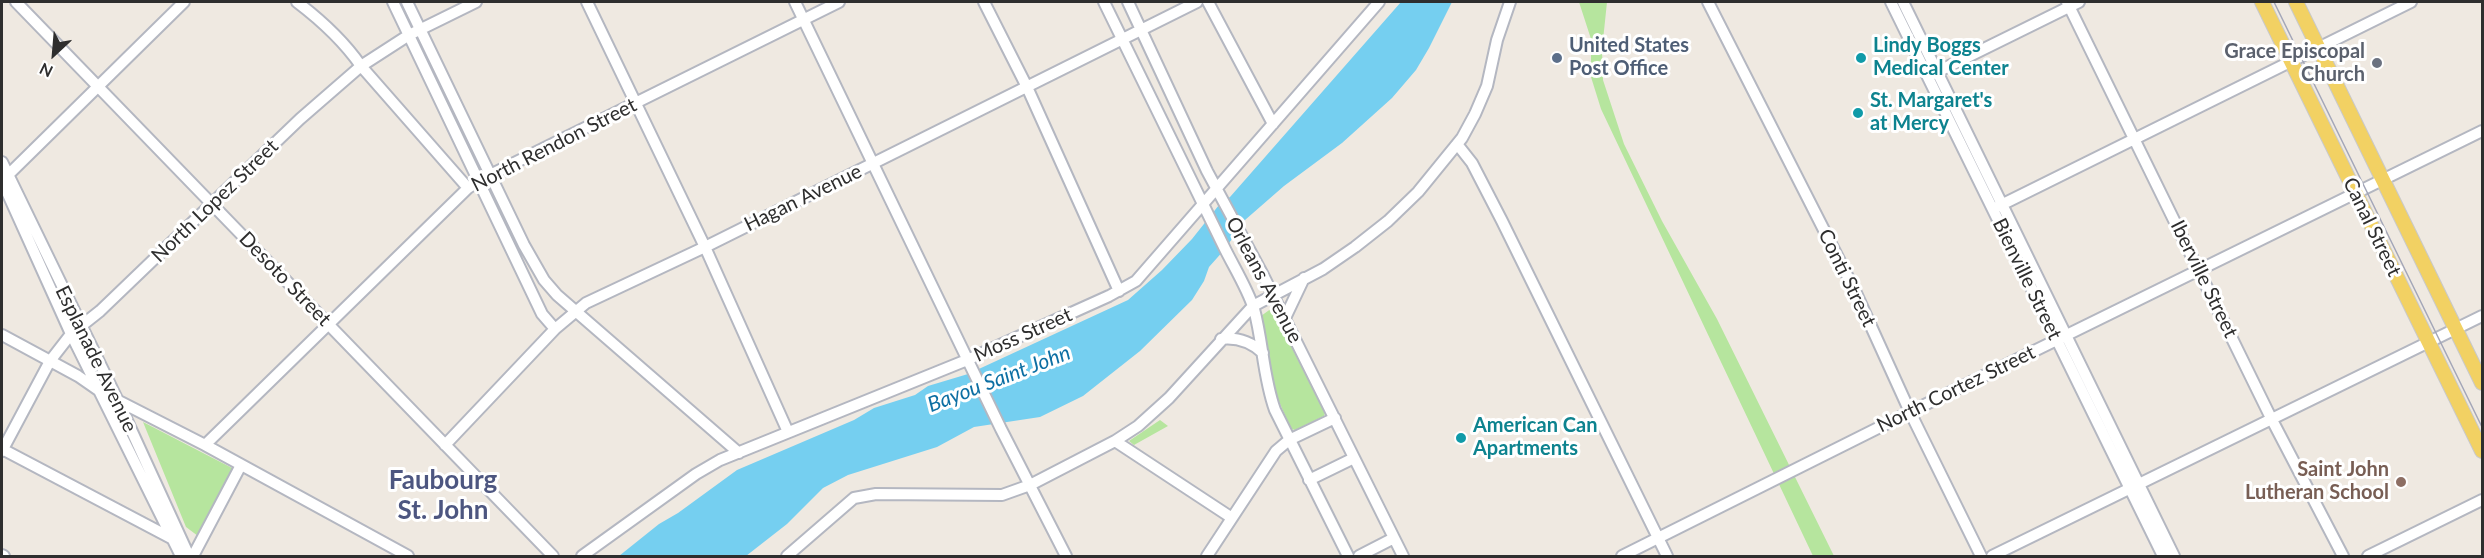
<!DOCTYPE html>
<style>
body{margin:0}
#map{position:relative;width:2484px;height:558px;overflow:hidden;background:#efe9e1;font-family:Lato,sans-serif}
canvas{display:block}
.frame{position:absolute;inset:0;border:3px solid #2e2e2e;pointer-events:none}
.north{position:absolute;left:24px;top:24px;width:60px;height:60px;-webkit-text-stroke:4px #fff;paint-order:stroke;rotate:206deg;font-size:16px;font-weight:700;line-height:24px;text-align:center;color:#2e2e2e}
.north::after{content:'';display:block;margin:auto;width:21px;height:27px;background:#2e2e2e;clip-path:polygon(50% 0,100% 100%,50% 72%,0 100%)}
</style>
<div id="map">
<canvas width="2484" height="558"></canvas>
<div class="frame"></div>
<div class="north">N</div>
</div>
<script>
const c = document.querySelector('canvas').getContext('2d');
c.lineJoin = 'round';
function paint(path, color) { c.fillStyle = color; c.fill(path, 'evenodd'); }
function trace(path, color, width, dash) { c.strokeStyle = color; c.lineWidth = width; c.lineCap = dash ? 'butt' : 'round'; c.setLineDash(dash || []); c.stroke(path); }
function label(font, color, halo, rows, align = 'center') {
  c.font = font + ' Lato,sans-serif'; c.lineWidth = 6; c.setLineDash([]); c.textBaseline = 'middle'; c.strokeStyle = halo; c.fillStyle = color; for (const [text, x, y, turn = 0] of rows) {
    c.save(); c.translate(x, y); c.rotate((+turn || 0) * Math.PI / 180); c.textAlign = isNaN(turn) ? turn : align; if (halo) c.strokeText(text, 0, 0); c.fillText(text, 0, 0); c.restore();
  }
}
paint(new Path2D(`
 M1579,2H1607L1602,50L1603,80L1624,144L1662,221L1717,319L1834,556H1813L1601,109L1591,77V39Z
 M1272,308L1325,413L1324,416L1295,430L1291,429L1274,390L1261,316Z
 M1160,420L1168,426L1134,445L1129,441Z
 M143,422L234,469L198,536L186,527Z`), '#b6e59e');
paint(new Path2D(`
 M1401,2H1452L1429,48L1416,70L1392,98L1342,143L1284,186L1245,220L1225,249L1209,267L1204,281L1192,300L1140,351L1083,396L1040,417L974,427L937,447L848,475L823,488L787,524L746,556H619L659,524L678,513L737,470L854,420L874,408L915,395L928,386L968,374L1128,300L1162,270L1192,239L1219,205L1230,197Z`), '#75cff0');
const minor = new Path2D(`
 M16,2L553,556
 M297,2C322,21 343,40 361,66L468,188
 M393,2L542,314L555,329
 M407,2L524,245L544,280L557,295L739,453
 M587,2L705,247L788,432
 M795,2L1001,429L1066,556
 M984,2L1027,87L1119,291
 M1104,2L1225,249C1235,269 1247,288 1254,309C1263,342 1263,377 1275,410L1348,556
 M1128,2L1207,171L1263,275L1403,556
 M1208,2L1273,124
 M1708,2L1855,291L1910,412L1981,556
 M1891,2L2163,556
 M1903,2L2174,556
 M2067,2L2271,418L2343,556
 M1931,75L2079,2
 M1457,144L1472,163L1502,221L1667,556
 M2,162L118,401L189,556
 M5,178L184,2
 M2,181L71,334L181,556
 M1997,207L2411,2
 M1285,318L1304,278
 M2,335L78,376L101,392L205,445L408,556
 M1221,339C1238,337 1251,342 1263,353
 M1115,441L1232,518
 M205,445L468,188L480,180L839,2
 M445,445L555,329L586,303L705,247L1197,2
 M2,449L173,539
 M2,451L50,361L71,334L100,311L300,119L361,66L409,35L476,2
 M1309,480L1354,458
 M2,555L4,556
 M193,556L241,465
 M582,556L696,474L720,460L967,360L1109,296L1136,281L1379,2
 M787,556L854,498L876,494L1002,495L1030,485L1115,441L1138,426L1169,398L1253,306L1323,269L1355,247L1388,221L1418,192L1462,138L1475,114L1487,86L1497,40L1510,2
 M1207,556L1276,451L1289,440L1335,418
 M1359,556L1394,538
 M1622,556L1910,412L2482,131
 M1992,556L2482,316
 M2368,556L2482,500`);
const major = new Path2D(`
 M2262,2L2482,451
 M2296,2L2482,383`);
trace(minor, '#b4b7c1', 14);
trace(major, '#c9c9c9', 16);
trace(minor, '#fff', 10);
trace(major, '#f2d163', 14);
trace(new Path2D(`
 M2274,2L2482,427`), '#a3a6b8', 1.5);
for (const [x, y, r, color] of [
 [1557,58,6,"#5c6f8a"],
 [1861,58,6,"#0f9aa8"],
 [2377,63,6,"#6b7280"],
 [1858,113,6,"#0f9aa8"],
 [1461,438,6,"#0f9aa8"],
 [2401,482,6,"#8d6e63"]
]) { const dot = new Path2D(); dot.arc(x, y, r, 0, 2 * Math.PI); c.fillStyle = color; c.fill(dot); trace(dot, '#fff', 2); }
label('bold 20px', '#4e5e75', '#fff', [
 ["United States",1569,46],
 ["Post Office",1569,69]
], 'left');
label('bold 20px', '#0d838f', '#fff', [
 ["Lindy Boggs",1873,46],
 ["Medical Center",1873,69],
 ["St. Margaret's",1870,101],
 ["at Mercy",1870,124],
 ["American Can",1473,426],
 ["Apartments",1473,449]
], 'left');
label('bold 20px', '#5b616d', '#fff', [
 ["Grace Episcopal",2365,52],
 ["Church",2365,75]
], 'right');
label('20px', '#2e2e2e', '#fff', [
 ["North Rendon Street",554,145,-27],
 ["Hagan Avenue",803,198,-26],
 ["North Lopez Street",215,201,-44],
 ["Canal Street",2372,227,64],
 ["Conti Street",1847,278,64],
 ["Desoto Street",285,279,46],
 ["Bienville Street",2027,279,64],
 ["Iberville Street",2204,279,64],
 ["Orleans Avenue",1264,280,62],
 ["Moss Street",1023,335,-24],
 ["Esplanade Avenue",96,359,64],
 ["North Cortez Street",1956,389,-26]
]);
label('bold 20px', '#785e54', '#fff', [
 ["Saint John",2389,470],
 ["Lutheran School",2389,493]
], 'right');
label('italic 21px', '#0d6fa3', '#fff', [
 ["Bayou Saint John",999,379,-21]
]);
label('bold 26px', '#4d5680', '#fff', [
 ["Faubourg",443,481],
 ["St. John",443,511]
]);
</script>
